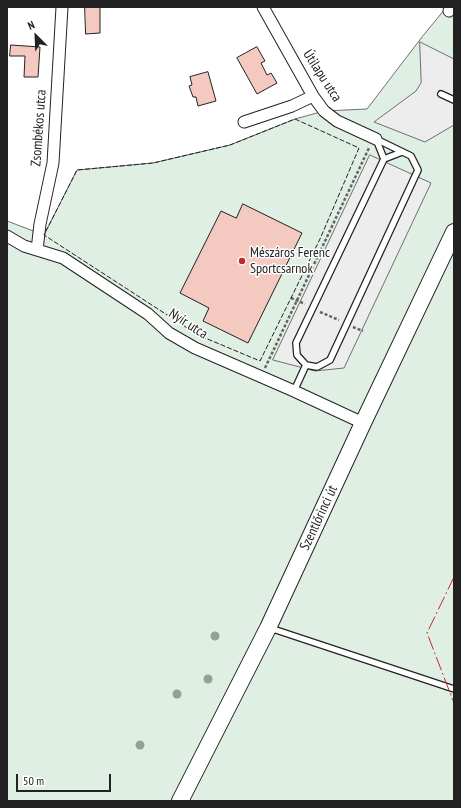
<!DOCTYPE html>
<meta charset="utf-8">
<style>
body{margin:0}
#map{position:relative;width:461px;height:808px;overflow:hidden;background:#fff;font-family:"PT Sans Narrow",sans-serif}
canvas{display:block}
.frame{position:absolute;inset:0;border:8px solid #222;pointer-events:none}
.north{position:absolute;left:16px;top:16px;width:40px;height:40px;-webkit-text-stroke:3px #fff;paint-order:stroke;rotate:336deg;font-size:11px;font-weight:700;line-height:16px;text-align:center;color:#222}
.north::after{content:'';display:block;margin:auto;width:14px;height:18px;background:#222;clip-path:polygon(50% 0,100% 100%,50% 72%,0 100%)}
.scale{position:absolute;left:16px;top:774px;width:95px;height:18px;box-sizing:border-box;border:2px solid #222;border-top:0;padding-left:5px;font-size:12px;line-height:14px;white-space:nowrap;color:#222;-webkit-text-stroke:3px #fff;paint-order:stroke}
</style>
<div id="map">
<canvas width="461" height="808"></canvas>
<div class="frame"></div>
<div class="north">N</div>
<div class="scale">50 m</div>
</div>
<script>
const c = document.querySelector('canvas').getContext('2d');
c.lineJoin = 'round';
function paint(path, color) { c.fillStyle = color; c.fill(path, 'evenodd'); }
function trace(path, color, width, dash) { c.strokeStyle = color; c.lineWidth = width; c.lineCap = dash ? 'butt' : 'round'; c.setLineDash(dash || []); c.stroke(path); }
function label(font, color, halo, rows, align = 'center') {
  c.font = font + ' "PT Sans Narrow",sans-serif'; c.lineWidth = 3; c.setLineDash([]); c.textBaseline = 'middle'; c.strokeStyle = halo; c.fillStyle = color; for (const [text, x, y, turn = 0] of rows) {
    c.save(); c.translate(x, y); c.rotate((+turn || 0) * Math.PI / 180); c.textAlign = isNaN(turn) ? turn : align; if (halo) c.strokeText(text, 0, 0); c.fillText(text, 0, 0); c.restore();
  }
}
const green = new Path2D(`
 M447,7H454V801H7V221L44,235L77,170L153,163L230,145L295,119L324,111L367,109L422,37Z`);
paint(green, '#e0efe3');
trace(green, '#6f6f6f', 1);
const parking = new Path2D(`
 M420,42L454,59V125L425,142L374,122L416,91L421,83Z
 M370,155L431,183L344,368L315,371L273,360Z`);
paint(parking, '#ededed');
trace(parking, '#6f6f6f', 1);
const building = new Path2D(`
 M85,7H100V33L86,34Z
 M11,45L40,47L38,77H24L25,56H10Z
 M257,47L265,61L261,63L267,75L271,73L277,83L257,94L237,58Z
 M208,72L216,101L198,106L196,97H193L189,86L192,85L190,77Z
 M243,204L302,233L248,343L203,321L209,308L180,293L221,211L236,218Z`);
paint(building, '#f3c9c0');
trace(building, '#222', 1);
const service = new Path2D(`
 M441,94L454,100
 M376,139L411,156L418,170L330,360L317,367L306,365L297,355L296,343L384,159Z
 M384,159L402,152
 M294,391L306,365
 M270,628L454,689`);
const minor = new Path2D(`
 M263,7L313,96L324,111L337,121L376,139
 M449,11L451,7
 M244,122L292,106L313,96
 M7,236L24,246L63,258L148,314L169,333L195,348L294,391L363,423
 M37,250L40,224L53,163L62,7`);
const secondary = new Path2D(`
 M180,801L268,628L363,423L454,232`);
trace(service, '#222', 8);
trace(minor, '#222', 13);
trace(secondary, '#222', 18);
trace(new Path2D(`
 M291,298L305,304
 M320,312L339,320
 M353,327L363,331
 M265,368L369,148`), '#646464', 2.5, [3, 2]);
trace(service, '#fff', 5.5);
trace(minor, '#fff', 11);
trace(secondary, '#fff', 16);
trace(new Path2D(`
 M295,119L359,148L320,239L260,361L198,335L44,235L77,170L153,163L230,145Z`), '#222', 1, [5, 2]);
trace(new Path2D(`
 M454,577L427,633L454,703`), '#c62828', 1, [14, 3, 2, 3]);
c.fillStyle = '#8da692';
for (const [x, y] of [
 [215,636],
 [208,679],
 [177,694],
 [140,745]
]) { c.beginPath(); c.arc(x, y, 4.5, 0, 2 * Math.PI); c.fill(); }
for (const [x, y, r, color] of [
 [242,261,4,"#c62828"]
]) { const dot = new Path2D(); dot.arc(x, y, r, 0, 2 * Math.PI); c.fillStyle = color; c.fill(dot); trace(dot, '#fff', 1.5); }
label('14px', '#222', '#fff', [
 ["Útilapu utca",322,76,57],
 ["Zsombékos utca",39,128,-86],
 ["Nyír utca",188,324,33],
 ["Szentlőrinci út",319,518,-65]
]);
label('14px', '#222', '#fff', [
 ["Mészáros Ferenc",250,253],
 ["Sportcsarnok",250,269]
], 'left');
</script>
